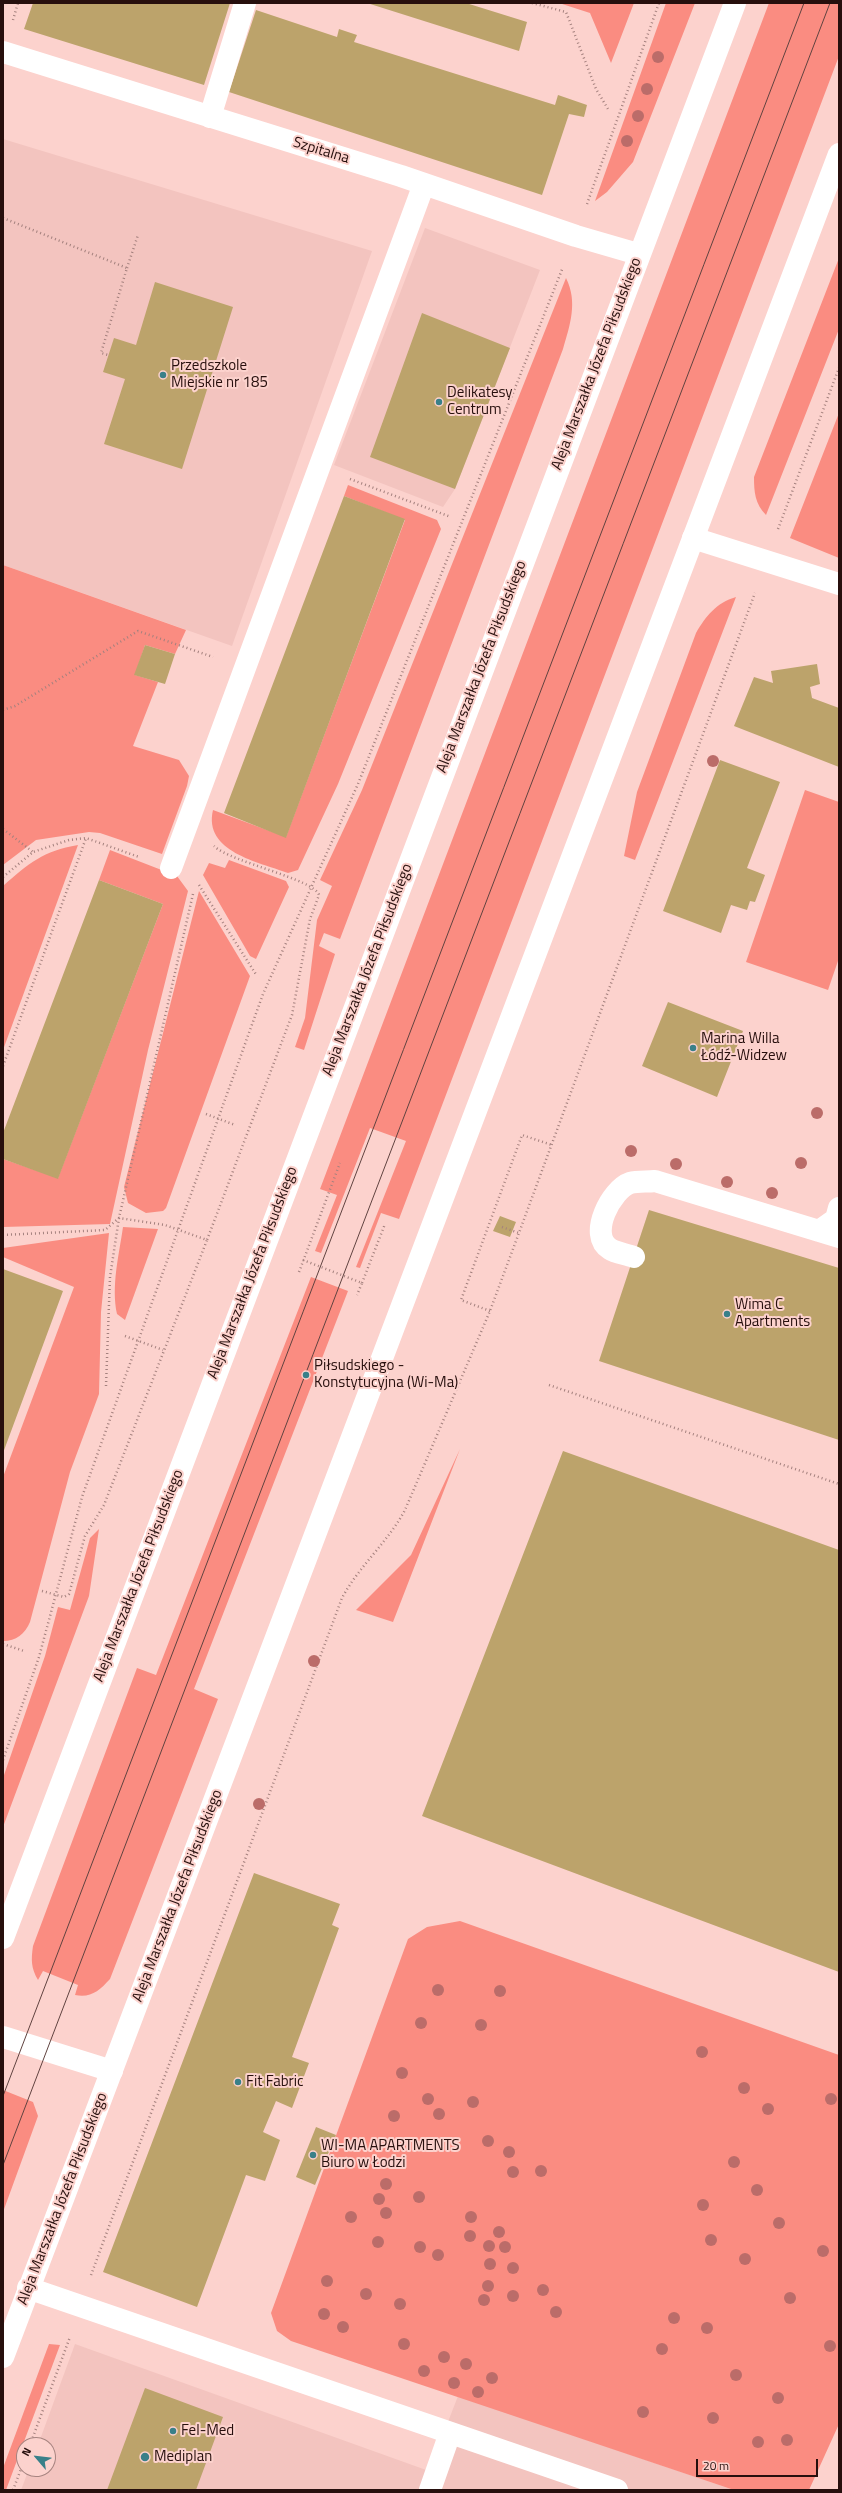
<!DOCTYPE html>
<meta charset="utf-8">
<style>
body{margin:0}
#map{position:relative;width:842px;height:2493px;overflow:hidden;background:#fcd2cd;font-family:"Titillium Web",sans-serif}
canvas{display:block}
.frame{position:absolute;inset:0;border:4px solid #270f0d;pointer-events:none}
.north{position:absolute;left:16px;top:2437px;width:40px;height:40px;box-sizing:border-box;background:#fcd2cd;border:1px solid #a78480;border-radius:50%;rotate:298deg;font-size:11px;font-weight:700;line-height:16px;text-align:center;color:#270f0d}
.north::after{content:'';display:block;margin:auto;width:14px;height:18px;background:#398089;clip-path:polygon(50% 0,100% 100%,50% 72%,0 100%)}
.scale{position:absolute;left:696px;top:2459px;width:122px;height:18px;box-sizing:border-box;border:2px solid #270f0d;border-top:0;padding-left:5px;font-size:12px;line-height:14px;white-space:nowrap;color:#270f0d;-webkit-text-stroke:3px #fcd2cd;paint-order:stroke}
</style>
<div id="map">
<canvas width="842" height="2493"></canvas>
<div class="frame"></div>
<div class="north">N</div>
<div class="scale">20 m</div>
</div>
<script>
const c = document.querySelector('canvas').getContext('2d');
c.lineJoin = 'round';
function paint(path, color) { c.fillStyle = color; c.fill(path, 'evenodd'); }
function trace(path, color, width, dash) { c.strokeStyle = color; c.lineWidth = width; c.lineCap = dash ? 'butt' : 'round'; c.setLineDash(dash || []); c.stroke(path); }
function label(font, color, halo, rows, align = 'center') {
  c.font = font + ' "Titillium Web",sans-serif'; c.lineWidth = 4; c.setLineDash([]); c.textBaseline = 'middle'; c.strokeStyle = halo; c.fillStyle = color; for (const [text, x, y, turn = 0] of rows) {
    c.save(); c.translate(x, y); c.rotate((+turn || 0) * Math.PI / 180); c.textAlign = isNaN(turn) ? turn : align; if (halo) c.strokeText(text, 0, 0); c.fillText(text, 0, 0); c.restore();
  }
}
paint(new Path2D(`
 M3,139L372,251L232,646L3,565Z
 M425,228L540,270L455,489L443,507L334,465Z
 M75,2344L429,2471L458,2396L734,2490H21L29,2469H48V2445H38Z`), '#f3c4bf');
paint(new Path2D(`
 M559,3H634L611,63L590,13Z
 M666,3H695L633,162L607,192L595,201Z
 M769,3H839V56L399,1219L381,1213L360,1268L356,1267L406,1141L370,1128L321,1253L315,1251L337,1195L320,1189Z
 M839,258V329L766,515C755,504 754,492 754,477Z
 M566,278C578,302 570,325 563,349L340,939L324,933L319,946L335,954L304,1050L295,1047L305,1018L317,920L332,886L320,880L362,790Z
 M839,413V558L790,538Z
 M348,485L437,520L441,529L338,784L298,870L288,873C259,862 203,852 213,810L286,837L405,520L344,496Z
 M3,565L186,630L175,654L145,645L135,675L158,682L133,746L179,760L189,776L187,786L162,854L100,833L89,832L36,840L3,865Z
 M736,597L635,860L624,856L637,792L696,633C706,616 716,603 736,597Z
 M805,790L839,802V958L828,990L746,962Z
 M78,845L3,1050V886C29,863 43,851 78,845Z
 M110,850L177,876L188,891L148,1050L110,1224L3,1227V1159L58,1178L163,904L99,880Z
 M229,860L286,881L289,887L256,959L250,956L203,875L209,863L225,868Z
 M199,891L250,976L166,1208L163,1211L146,1213L128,1203L124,1187Z
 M123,1227L158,1229L125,1320L117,1314C111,1286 119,1255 123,1227Z
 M109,1233L101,1312L99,1394L70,1472L30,1622C25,1634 16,1641 3,1641V1477L74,1287L3,1257V1248Z
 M311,1277L348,1291L194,1689L218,1699L110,1979C99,1991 91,1998 75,1995L78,1985L43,1971L38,1980C31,1968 31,1960 33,1946L137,1668L156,1675Z
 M460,1449L393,1622L356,1610L411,1555Z
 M99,1529L89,1596L3,1827V1778L45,1656L58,1607L70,1610L90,1538Z
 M460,1921L839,2055V2424L809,2490H734L291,2341L277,2331L271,2313L408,1939L427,1927Z
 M3,2090L33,2102L38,2116L3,2212Z
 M49,2344L60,2345L6,2490H3V2468Z`), '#fa8c81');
paint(new Path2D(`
 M33,3H230L204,85L24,29Z
 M367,3H466L527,22L519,51Z
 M256,10L337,37L339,29L357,35L354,42L555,105L558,95L587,105L584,117L569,114L542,195L229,92Z
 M155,282L233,307L182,469L104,444L125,379L103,372L114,338L136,345Z
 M422,313L510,348L455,489L370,457Z
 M344,496L405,519L286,838L224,813Z
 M145,645L175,654L165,684L134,675Z
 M817,664L820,684L810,687L812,698L839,708V767L734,726L754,677L773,683L771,671Z
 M720,760L780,782L747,868L765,875L755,902L750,901L747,910L731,905L721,933L663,911Z
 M99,880L163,904L58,1179L3,1159V1133Z
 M668,1002L743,1031L717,1097L642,1066Z
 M649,1210L839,1268V1440L599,1361Z
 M500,1216L516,1222L510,1237L493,1231Z
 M3,1269L63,1291L3,1453Z
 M563,1451L839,1550V1972L422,1816Z
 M254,1873L340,1904L332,1925L339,1928L292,2057L309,2063L292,2108L276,2101L263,2132L280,2140L265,2181L246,2175L197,2307L103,2272Z
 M316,2127L336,2135L315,2185L296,2177Z
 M145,2388L223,2417L196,2490H107Z`), '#bca36b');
trace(new Path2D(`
 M532,3L566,12L596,89L608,109
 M13,20L18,3
 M587,204L659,3
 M3,218L127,268L101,353L108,355
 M127,268L138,235
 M350,479L451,517
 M778,529L839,368
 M3,710L15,706L138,631L213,657
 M3,829L33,852
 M3,877L33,852L69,840L86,838L139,857
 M199,885L257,976
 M3,1066L86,838
 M206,1114L235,1125
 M502,1227L519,1233
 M3,1235L105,1230L119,1218L165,1225L207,1240L292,1015L310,919L319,895C314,879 230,862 214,846
 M303,1260L362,1283L357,1295
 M299,1272L340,1163
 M362,1283L385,1224
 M490,1311L461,1300L522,1135L552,1145
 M125,1336L163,1350
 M549,1385L839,1484
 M106,1386L110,1277L119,1218L193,894
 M42,1591L64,1597L69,1594L85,1536L104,1505L207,1240
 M3,1644L24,1651
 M3,1760L39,1657L82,1497L263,994L358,784L563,267
 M91,2275L342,1598C359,1566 388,1542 405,1510L490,1311L519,1233L755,593
 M30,2445L70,2337
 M13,2490L24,2461`), '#a4817e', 2.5, [1, 3]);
trace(new Path2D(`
 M3,52L401,176L576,236L638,254
 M210,117L245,3
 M693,538L839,584
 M171,868L424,184
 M819,1231L836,1219L839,1208
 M634,1257C626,1254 616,1253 610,1249C587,1235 612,1189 630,1183C638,1181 647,1182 655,1181L839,1237
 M3,2037L112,2071
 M28,2288L617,2490
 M430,2490L450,2433`), '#fff', 22);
trace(new Path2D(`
 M3,1938L735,3
 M3,2357L839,154`), '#fff', 22);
trace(new Path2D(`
 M3,2096L804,3
 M3,2165L830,3`), '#604340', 1);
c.fillStyle = '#bb6c69';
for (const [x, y] of [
 [658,57],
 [647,89],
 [638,116],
 [627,141],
 [713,761],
 [817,1113],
 [631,1151],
 [801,1163],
 [676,1164],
 [727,1182],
 [772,1193],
 [314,1661],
 [259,1804],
 [438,1990],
 [500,1991],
 [421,2023],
 [481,2025],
 [702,2052],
 [402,2073],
 [744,2088],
 [428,2099],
 [831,2099],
 [473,2102],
 [768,2109],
 [439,2114],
 [394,2116],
 [488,2141],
 [509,2152],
 [734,2162],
 [541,2171],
 [513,2172],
 [386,2184],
 [757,2190],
 [419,2197],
 [379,2199],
 [703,2205],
 [386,2213],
 [351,2217],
 [471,2217],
 [779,2223],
 [499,2232],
 [470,2236],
 [711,2240],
 [378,2242],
 [489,2246],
 [420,2247],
 [505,2247],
 [823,2251],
 [438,2255],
 [745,2259],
 [490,2264],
 [513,2268],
 [327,2281],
 [488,2286],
 [543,2290],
 [366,2294],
 [513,2296],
 [790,2298],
 [484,2300],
 [400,2304],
 [556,2312],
 [324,2314],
 [674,2318],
 [343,2327],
 [707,2328],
 [404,2344],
 [830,2346],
 [662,2349],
 [444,2357],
 [466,2364],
 [424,2371],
 [736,2375],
 [492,2378],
 [454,2383],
 [478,2392],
 [778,2398],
 [643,2412],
 [713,2418],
 [787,2440],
 [758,2442]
]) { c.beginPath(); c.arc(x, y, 6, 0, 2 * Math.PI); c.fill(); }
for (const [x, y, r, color] of [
 [163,375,4,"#398089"],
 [439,402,4,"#398089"],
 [693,1048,4,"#398089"],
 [727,1314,4,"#398089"],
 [306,1375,4,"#398089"],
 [238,2082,4,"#398089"],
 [313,2155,4,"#398089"],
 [173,2431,4,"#398089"],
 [145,2457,5,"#398089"]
]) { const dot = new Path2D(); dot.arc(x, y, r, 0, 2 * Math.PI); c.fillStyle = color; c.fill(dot); trace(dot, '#fcd2cd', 1.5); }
label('15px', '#270f0d', '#fcd2cd', [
 ["Szpitalna",321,151,17],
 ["Aleja Marszałka Józefa Piłsudskiego",597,364,-69],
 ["Aleja Marszałka Józefa Piłsudskiego",482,667,-69],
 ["Aleja Marszałka Józefa Piłsudskiego",368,970,-69],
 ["Aleja Marszałka Józefa Piłsudskiego",253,1273,-69],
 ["Aleja Marszałka Józefa Piłsudskiego",139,1576,-69],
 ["Aleja Marszałka Józefa Piłsudskiego",178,1896,-69],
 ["Aleja Marszałka Józefa Piłsudskiego",63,2199,-69]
]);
label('15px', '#270f0d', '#fcd2cd', [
 ["Przedszkole",171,366],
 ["Miejskie nr 185",171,383],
 ["Delikatesy",447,393],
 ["Centrum",447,410],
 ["Marina Willa",701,1039],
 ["Łódź-Widzew",701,1056],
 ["Wima C",735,1305],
 ["Apartments",735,1322],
 ["Piłsudskiego -",314,1366],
 ["Konstytucyjna (Wi-Ma)",314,1383],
 ["Fit Fabric",246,2082],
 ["WI-MA APARTMENTS",321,2146],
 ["Biuro w Łodzi",321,2163],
 ["Fel-Med",181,2431],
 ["Mediplan",154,2457]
], 'left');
</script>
